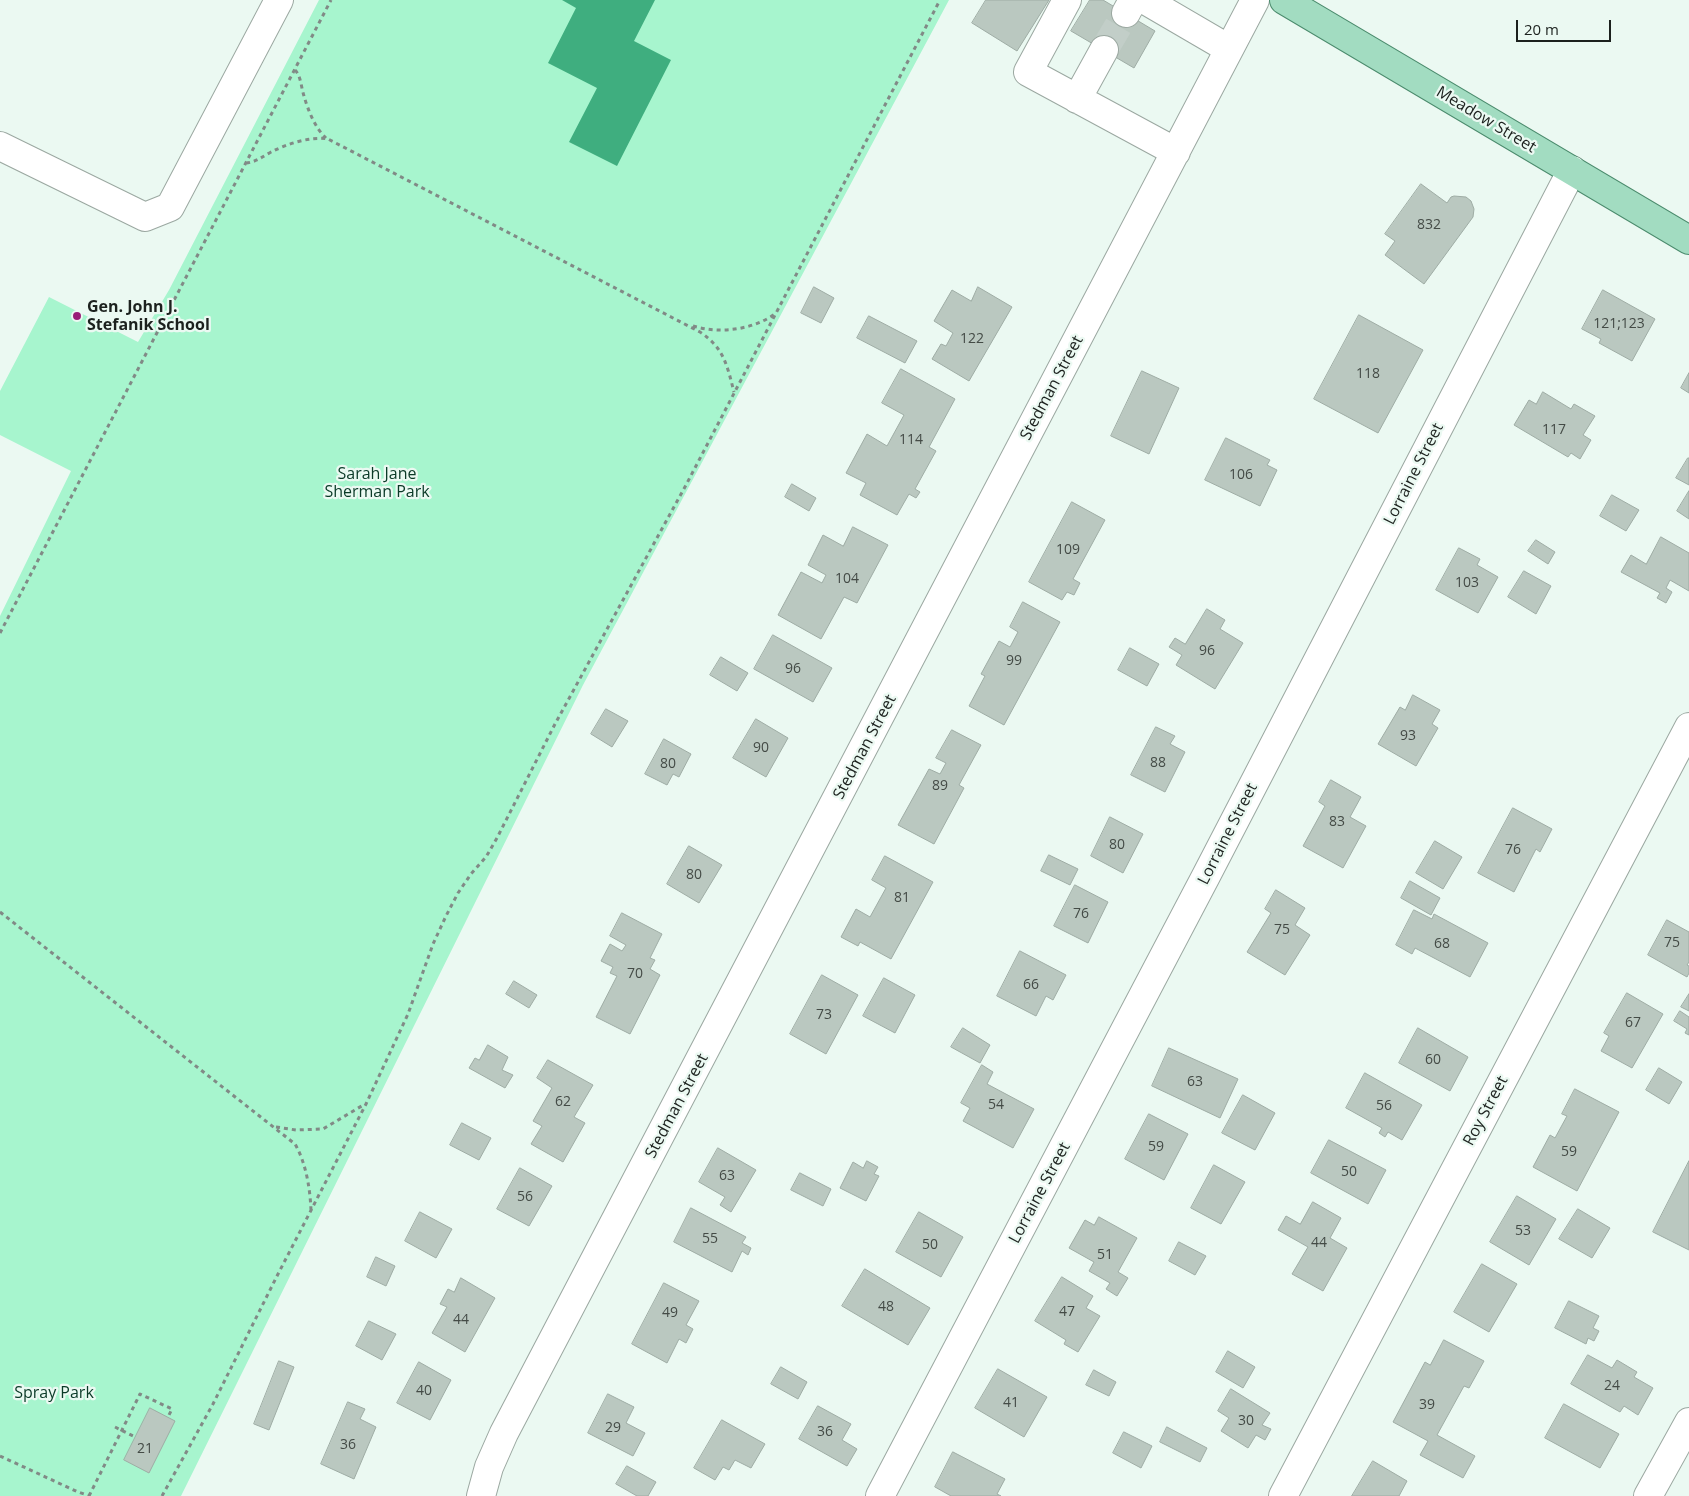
<!DOCTYPE html>
<style>
body{margin:0}
#map{position:relative;width:1689px;height:1496px;overflow:hidden;background:#ebf9f2;font-family:"Open Sans",sans-serif}
canvas{display:block}
.scale{position:absolute;left:1516px;top:20px;width:95px;height:22px;box-sizing:border-box;border:2px solid #1c211e;border-top:0;padding-left:6px;font-size:15px;line-height:18px;white-space:nowrap;color:#1c211e;-webkit-text-stroke:4px #ebf9f2;paint-order:stroke}
</style>
<div id="map">
<canvas width="1689" height="1496"></canvas>
<div class="scale">20 m</div>
</div>
<script>
const c = document.querySelector('canvas').getContext('2d');
c.lineJoin = 'round';
function paint(path, color) { c.fillStyle = color; c.fill(path, 'evenodd'); }
function trace(path, color, width, dash) { c.strokeStyle = color; c.lineWidth = width; c.lineCap = dash ? 'butt' : 'round'; c.setLineDash(dash || []); c.stroke(path); }
function label(font, color, halo, rows, align = 'center') {
  c.font = font + ' "Open Sans",sans-serif'; c.lineWidth = 4.5; c.setLineDash([]); c.textBaseline = 'middle'; c.strokeStyle = halo; c.fillStyle = color; for (const [text, x, y, turn = 0] of rows) {
    c.save(); c.translate(x, y); c.rotate((+turn || 0) * Math.PI / 180); c.textAlign = isNaN(turn) ? turn : align; if (halo) c.strokeText(text, 0, 0); c.fillText(text, 0, 0); c.restore();
  }
}
paint(new Path2D(`
 M319,0H949L583,685L181,1496H0V616L71,471L0,435V391L49,297L138,342L169,290Z`), '#a7f5ce');
paint(new Path2D(`
 M562,0H655L634,41L671,60L617,166L569,142L597,88L548,63L576,8Z`), '#3fae7f');
const building = new Path2D(`
 M986,0H1049L1017,51L972,23Z
 M1090,0H1103L1155,31L1134,68L1071,31Z
 M1421,184L1447,203L1451,197L1454,196L1466,197L1471,201L1474,209L1473,217L1424,284L1385,255L1395,241L1385,234Z
 M814,287L834,298L821,323L801,313Z
 M978,287L1012,307L969,381L932,359L941,344L946,346L953,333L934,321L952,290L971,301Z
 M1603,290L1655,319L1632,361L1599,343L1601,339L1582,329Z
 M1359,315L1423,350L1378,433L1314,399Z
 M869,316L917,341L905,363L857,338Z
 M901,369L955,399L929,447L936,451L915,489L920,492L916,498L909,494L897,515L860,495L866,483L846,473L867,434L887,446L904,415L882,403Z
 M1142,371L1179,388L1149,454L1111,436Z
 M1689,373V393L1681,388Z
 M1543,392L1571,409L1574,404L1595,416L1583,435L1591,440L1580,459L1571,453L1568,457L1514,425L1529,400L1536,404Z
 M1226,438L1270,460L1267,465L1277,470L1260,506L1205,480Z
 M1688,458H1689V485L1676,478Z
 M792,484L816,498L809,511L785,497Z
 M1689,491V519L1677,511Z
 M1612,495L1639,510L1626,531L1600,516Z
 M1072,502L1105,520L1073,579L1080,583L1074,595L1067,592L1062,600L1029,582Z
 M853,527L888,545L857,603L844,597L821,639L778,615L801,572L822,583L826,575L808,565L823,535L843,546Z
 M1661,537L1689,553V591L1670,580L1666,588L1672,592L1666,603L1657,598L1660,593L1621,572L1631,555L1646,564Z
 M1536,540L1555,552L1548,564L1528,551Z
 M1459,548L1480,559L1477,565L1498,577L1478,613L1436,590Z
 M1524,571L1551,586L1536,614L1508,597Z
 M1023,602L1060,622L1004,725L969,706L985,676L981,674L999,641L1010,647L1018,632L1010,627Z
 M1207,609L1225,620L1220,629L1243,643L1215,689L1176,665L1182,655L1169,647L1175,638L1185,644Z
 M773,635L832,668L813,702L754,669Z
 M1130,648L1159,664L1147,686L1118,670Z
 M721,657L748,673L737,691L710,675Z
 M1413,695L1440,710L1432,724L1438,728L1416,766L1378,744L1400,707L1405,710Z
 M606,709L628,721L612,747L591,734Z
 M756,719L788,738L766,777L733,758Z
 M1156,727L1175,736L1170,744L1185,752L1165,792L1131,775Z
 M952,730L981,745L959,785L964,788L934,844L898,825L929,769L940,774L946,763L936,758Z
 M664,739L691,754L679,777L673,774L667,785L645,774Z
 M1331,780L1361,797L1350,817L1366,826L1343,868L1303,846L1325,806L1319,802Z
 M1513,808L1552,829L1540,852L1536,849L1514,892L1478,873Z
 M1110,817L1143,834L1123,873L1091,856Z
 M1435,841L1462,857L1443,889L1416,873Z
 M689,846L722,865L699,903L667,884Z
 M1049,855L1078,869L1070,885L1041,871Z
 M885,856L933,882L891,959L860,942L858,946L841,937L856,909L870,917L886,888L872,880Z
 M1410,881L1440,898L1431,915L1401,898Z
 M1075,885L1108,902L1088,943L1054,926Z
 M1276,890L1305,908L1295,925L1310,935L1285,975L1247,952L1271,913L1265,909Z
 M1414,910L1432,919L1434,914L1488,943L1470,977L1415,948L1412,954L1396,945Z
 M622,913L662,934L650,958L655,960L650,969L660,975L630,1034L596,1017L617,976L610,973L613,967L601,961L610,944L622,951L626,945L610,936Z
 M1667,920L1689,932V962L1687,965L1689,966V973L1687,977L1648,955Z
 M1020,951L1066,975L1053,1000L1046,996L1036,1016L997,996Z
 M822,975L858,995L826,1054L790,1034Z
 M884,978L915,995L895,1033L863,1016Z
 M514,981L537,995L529,1008L506,994Z
 M1627,993L1663,1014L1632,1068L1601,1051L1609,1036L1604,1033Z
 M1689,994V1011L1681,1007Z
 M1680,1011L1689,1017V1035L1685,1033L1687,1029L1674,1021Z
 M963,1028L990,1045L980,1063L951,1047Z
 M1418,1028L1468,1057L1450,1091L1399,1063Z
 M488,1045L508,1057L502,1070L513,1075L505,1088L469,1068L475,1058L479,1060Z
 M1169,1048L1238,1079L1220,1118L1152,1086Z
 M548,1060L593,1085L574,1117L585,1123L563,1162L531,1144L542,1126L533,1121L552,1088L537,1078Z
 M982,1065L993,1072L987,1084L1034,1109L1013,1148L963,1121L970,1108L961,1103Z
 M1659,1068L1682,1082L1669,1104L1646,1090Z
 M1365,1073L1422,1105L1402,1140L1388,1132L1385,1137L1379,1133L1382,1128L1346,1108Z
 M1575,1089L1619,1112L1577,1191L1533,1167L1550,1135L1555,1138L1567,1116L1562,1114Z
 M1243,1095L1275,1113L1255,1150L1222,1133Z
 M1149,1114L1188,1134L1164,1180L1125,1159Z
 M462,1123L491,1138L479,1160L450,1145Z
 M1329,1140L1386,1170L1368,1204L1311,1173Z
 M718,1148L756,1170L731,1212L720,1205L725,1197L699,1182Z
 M867,1161L878,1167L874,1174L879,1176L866,1201L840,1188L853,1162L863,1168Z
 M1689,1161V1250L1653,1232Z
 M1214,1165L1245,1182L1221,1224L1191,1208Z
 M520,1168L552,1186L529,1226L497,1209Z
 M800,1173L831,1189L823,1206L791,1190Z
 M1517,1196L1556,1219L1529,1265L1490,1242Z
 M1313,1202L1341,1218L1330,1238L1347,1248L1323,1291L1292,1274L1308,1247L1278,1230L1286,1216L1300,1224Z
 M691,1208L746,1237L742,1243L751,1248L748,1255L742,1251L732,1272L674,1242Z
 M1578,1209L1610,1228L1592,1258L1559,1239Z
 M420,1212L452,1229L436,1258L405,1241Z
 M919,1212L963,1237L941,1277L896,1252Z
 M1099,1217L1137,1238L1118,1272L1128,1278L1117,1296L1106,1289L1110,1283L1089,1271L1094,1262L1069,1248L1085,1220L1094,1225Z
 M1179,1242L1206,1256L1195,1275L1169,1261Z
 M376,1257L395,1266L386,1286L367,1277Z
 M1482,1264L1517,1284L1489,1332L1454,1312Z
 M865,1269L930,1308L908,1345L842,1306Z
 M1062,1277L1093,1296L1086,1308L1100,1316L1078,1352L1064,1344L1066,1340L1035,1321Z
 M461,1278L495,1298L465,1352L432,1333L447,1307L440,1304L448,1289L454,1292Z
 M664,1283L699,1301L686,1325L693,1329L686,1343L679,1339L667,1363L632,1344Z
 M1569,1301L1599,1316L1593,1328L1599,1331L1594,1341L1588,1338L1586,1344L1555,1328Z
 M369,1321L396,1334L382,1360L356,1346Z
 M1444,1340L1484,1361L1469,1388L1464,1386L1437,1435L1475,1456L1463,1478L1420,1455L1428,1441L1393,1422L1425,1362L1430,1365Z
 M1228,1351L1255,1367L1243,1388L1216,1372Z
 M1588,1355L1612,1368L1617,1360L1637,1372L1634,1377L1653,1388L1638,1415L1624,1406L1620,1412L1571,1384Z
 M279,1361L294,1367L269,1430L254,1424Z
 M419,1362L451,1380L430,1420L397,1403Z
 M781,1367L807,1382L798,1399L771,1384Z
 M998,1369L1047,1397L1024,1437L975,1408Z
 M1094,1370L1116,1382L1109,1396L1086,1385Z
 M1231,1389L1270,1413L1262,1425L1271,1429L1265,1440L1256,1435L1248,1448L1221,1431L1229,1418L1218,1411Z
 M608,1394L634,1407L626,1423L645,1433L633,1456L588,1433Z
 M348,1402L365,1409L360,1419L376,1427L354,1479L321,1464Z
 M1564,1404L1619,1434L1600,1468L1545,1438Z
 M818,1406L851,1424L842,1440L857,1449L847,1466L799,1439Z
 M150,1408L175,1421L149,1473L124,1460Z
 M722,1420L765,1444L751,1468L735,1460L729,1470L723,1467L715,1480L694,1468Z
 M1167,1427L1207,1448L1200,1462L1160,1442Z
 M1124,1432L1152,1446L1141,1468L1113,1453Z
 M953,1452L1005,1479L997,1494L1001,1496H951L935,1487Z
 M1373,1461L1407,1481L1399,1496H1352Z
 M627,1466L656,1482L648,1496H637L616,1484Z`);
paint(building, '#bac8c0');
trace(building, '#9eaca4', 1);
trace(new Path2D(`
 M1104,50L1126,13`), '#c2cec8', 28, [28, 14]);
const minor = new Path2D(`
 M1067,0L1028,72L1176,152
 M1145,0L1229,49
 M1126,13L1133,0
 M1077,99L1104,50
 M0,146L145,217L170,207L279,0
 M481,1496L489,1467L504,1433L1255,0
 M880,1496L1206,876L1572,170
 M1283,1496L1689,727
 M1648,1496L1689,1422`);
const major = new Path2D(`
 M1284,0L1689,240`);
trace(minor, '#9ba8a1', 30);
trace(major, '#4b8b6d', 30);
trace(new Path2D(`
 M295,70C301,76 301,87 304,96C308,110 315,128 326,138
 M246,163C256,162 262,157 271,152C287,144 310,136 328,139L700,332C724,348 727,365 734,392
 M693,326C720,334 752,330 775,314
 M0,633L331,0
 M0,912L295,1144C306,1163 310,1188 311,1210
 M276,1127L296,1130L323,1129L365,1104
 M115,1427L135,1437
 M0,1456L78,1492L90,1496
 M89,1496L140,1394L172,1409L168,1417
 M162,1496L213,1404L277,1276L366,1104L408,1014L433,944L446,916L458,893L471,874L486,857L497,838L555,724L686,485L940,0`), '#818a86', 3, [4, 4]);
trace(minor, '#fff', 28);
trace(major, '#a2dcc1', 28);
for (const [x, y, r, color] of [
 [77,316,5,"#991e77"]
]) { const dot = new Path2D(); dot.arc(x, y, r, 0, 2 * Math.PI); c.fillStyle = color; c.fill(dot); trace(dot, '#ebf9f2', 2); }
label('14px', '#444b46', null, [
 ["832",1429,225],
 ["121;123",1619,324],
 ["122",972,339],
 ["118",1368,374],
 ["117",1554,430],
 ["114",911,440],
 ["106",1241,475],
 ["109",1068,550],
 ["104",847,579],
 ["103",1467,583],
 ["96",1207,651],
 ["99",1014,661],
 ["96",793,669],
 ["93",1408,736],
 ["90",761,748],
 ["88",1158,763],
 ["80",668,764],
 ["89",940,786],
 ["83",1337,822],
 ["80",1117,845],
 ["76",1513,850],
 ["80",694,875],
 ["81",902,898],
 ["76",1081,914],
 ["75",1282,930],
 ["75",1672,943],
 ["68",1442,944],
 ["70",635,974],
 ["66",1031,985],
 ["73",824,1015],
 ["67",1633,1023],
 ["60",1433,1060],
 ["63",1195,1082],
 ["62",563,1102],
 ["54",996,1105],
 ["56",1384,1106],
 ["59",1156,1147],
 ["59",1569,1152],
 ["50",1349,1172],
 ["63",727,1176],
 ["56",525,1197],
 ["53",1523,1231],
 ["55",710,1239],
 ["44",1319,1243],
 ["50",930,1245],
 ["51",1105,1255],
 ["48",886,1307],
 ["47",1067,1312],
 ["49",670,1313],
 ["44",461,1320],
 ["24",1612,1386],
 ["40",424,1391],
 ["41",1011,1403],
 ["39",1427,1405],
 ["30",1246,1421],
 ["29",613,1428],
 ["36",825,1432],
 ["36",348,1445],
 ["21",145,1449]
]);
label('16px', '#1c211e', '#ebf9f2', [
 ["Meadow Street",1486,120,31],
 ["Stedman Street",1052,388,-62],
 ["Lorraine Street",1414,474,-63],
 ["Stedman Street",865,747,-62],
 ["Lorraine Street",1228,834,-63],
 ["Stedman Street",677,1106,-62],
 ["Roy Street",1486,1111,-62],
 ["Lorraine Street",1040,1193,-62]
]);
label('bold 16px', '#1c211e', '#ebf9f2', [
 ["Gen. John J.",87,307],
 ["Stefanik School",87,325]
], 'left');
label('16px', '#0a3a27', '#ebf9f2', [
 ["Sarah Jane",377,474],
 ["Sherman Park",377,492],
 ["Spray Park",54,1393]
]);
</script>
